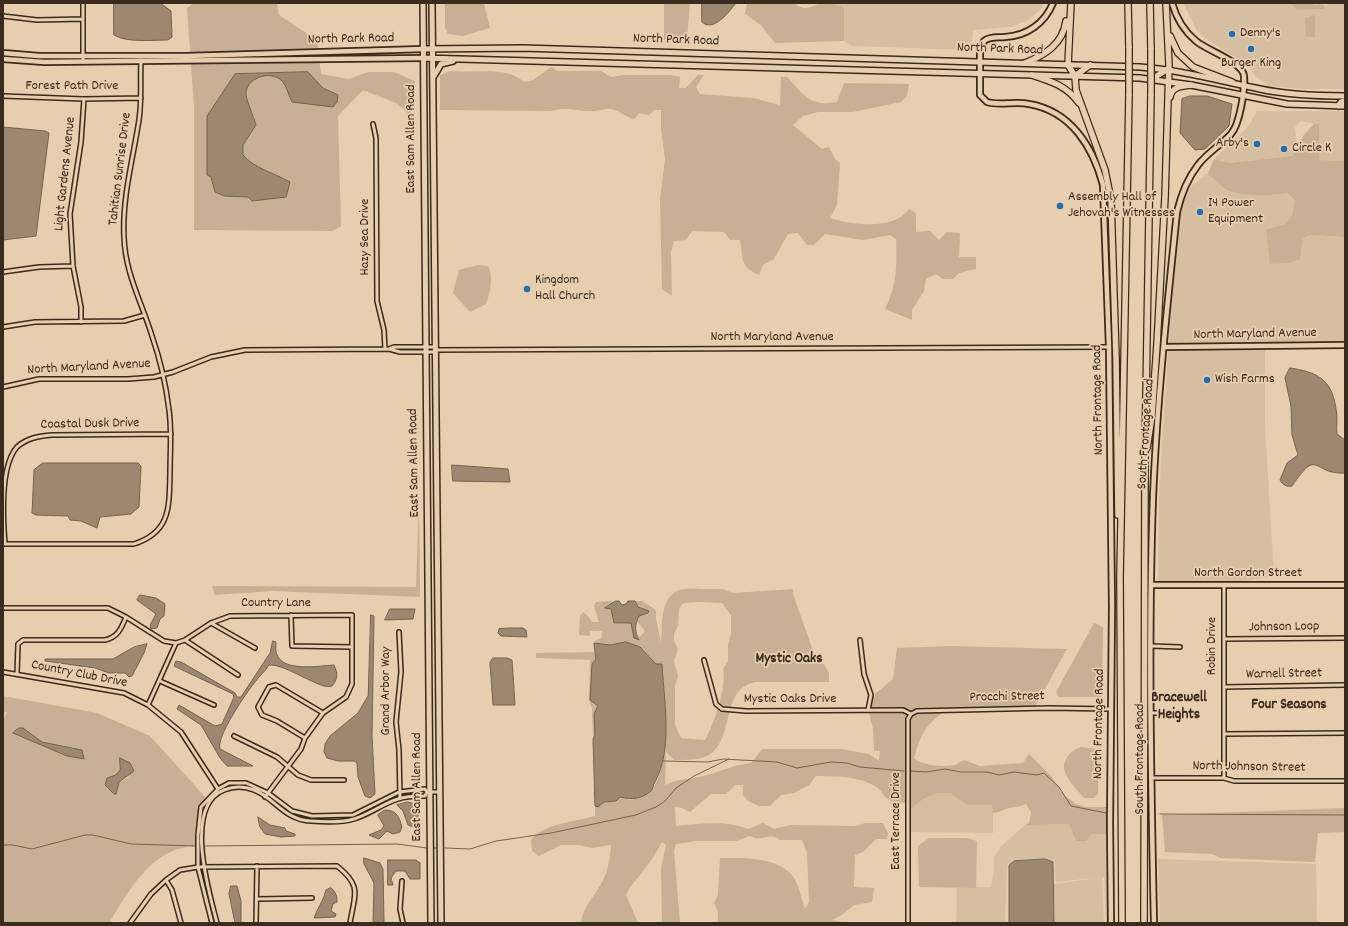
<!DOCTYPE html>
<style>
body{margin:0}
#map{position:relative;width:1348px;height:926px;overflow:hidden;background:#e6ceae;font-family:Dekko,sans-serif}
canvas{display:block}
.frame{position:absolute;inset:0;border:4px solid #3b2a1e;pointer-events:none}
</style>
<div id="map">
<canvas width="1348" height="926"></canvas>
<div class="frame"></div>
</div>
<script>
const c = document.querySelector('canvas').getContext('2d');
c.lineJoin = 'round';
function paint(path, color) { c.fillStyle = color; c.fill(path, 'evenodd'); }
function trace(path, color, width, dash) { c.strokeStyle = color; c.lineWidth = width; c.lineCap = dash ? 'butt' : 'round'; c.setLineDash(dash || []); c.stroke(path); }
function label(font, color, halo, rows, align = 'center') {
  c.font = font + ' Dekko,sans-serif'; c.lineWidth = 3.5; c.setLineDash([]); c.textBaseline = 'middle'; c.strokeStyle = halo; c.fillStyle = color; for (const [text, x, y, turn = 0] of rows) {
    c.save(); c.translate(x, y); c.rotate((+turn || 0) * Math.PI / 180); c.textAlign = isNaN(turn) ? turn : align; if (halo) c.strokeText(text, 0, 0); c.fillText(text, 0, 0); c.restore();
  }
}
paint(new Path2D(`
 M827,3H1043L1042,8L1027,21L1011,27L973,30L971,50L852,46L844,41V8Z
 M1183,3H1290L1297,10L1323,9L1330,3H1345V89H1304L1269,86L1255,76L1249,66L1209,41L1197,31Z
 M1257,111H1345V161L1319,160V125L1301,121L1295,127L1297,146L1292,156L1229,163L1214,159L1248,127Z
 M1208,173L1221,186L1274,195L1287,193L1295,200L1292,215L1286,224L1266,229L1302,251L1303,239L1310,235L1345,237V343L1168,345L1179,212L1191,186Z
 M1265,348V427L1274,576L1244,581H1158L1159,497L1168,349Z
 M939,793H950L967,805H993V833L910,832V808L911,809L923,799Z
 M1069,824L1086,841L1093,834H1108L1109,923H1106L1104,877L1055,882V862L1046,858L1013,860L1007,865L1005,923H956L957,888L991,887L994,871V858L1001,846L1025,825Z
 M1158,859L1316,864L1317,923H1160Z
 M1102,877L1104,923H1054L1053,884Z`), '#d6bfa0');
paint(new Path2D(`
 M194,3H277L279,15L317,40L321,74L349,79L368,72H394L415,81V108L409,114L396,103L363,90L338,116L341,226L333,231L194,230V107L187,8Z
 M445,3H484L490,28L463,36L448,34L445,28Z
 M664,3H690L687,40H664Z
 M747,3H794C806,13 810,6 822,3C829,2 838,5 844,8V41L775,43L761,25L745,14Z
 M1290,3H1315V5L1319,4L1326,6L1323,9L1297,10Z
 M1315,15V37H1306L1305,18Z
 M551,67L558,71H601L611,77L624,75H672L680,77L679,88H686L698,75H704L696,87L700,94L753,98L780,105L781,77H787C804,95 810,107 837,102L844,83L909,84L907,96L901,102L853,112H818L803,116L793,125L822,149L829,147L835,159L840,163L837,205L830,218C849,224 878,228 897,219C902,217 906,213 909,209L916,213V232L930,231L939,240L947,232L960,233L959,257H976V269L959,273L953,279H943L936,274L926,279L924,291L912,310V320L885,309C897,286 897,265 896,239L890,235L863,240L825,234L814,245H807L798,233L788,234L774,259L763,265L759,275C738,265 744,259 740,240H730L724,232L692,231L686,240L674,241L671,252L672,296L662,289L660,199L665,159L661,129V110H654L649,115L639,113L634,119C625,117 619,110 611,109C606,108 600,111 595,111C578,112 570,106 551,111L440,110V75L451,71C475,74 506,65 524,82L533,80Z
 M1314,124H1319V160L1345,161V237L1310,235L1303,239L1300,259L1288,263L1270,264L1266,229L1286,224L1292,215L1295,200L1287,193C1272,196 1247,196 1233,192C1223,190 1215,180 1208,173L1214,159L1229,163L1292,156L1303,136Z
 M478,265L488,266C494,276 490,294 486,304L470,312L453,293L459,270Z
 M419,493L420,597L273,591L215,595L212,586L416,587Z
 M702,589H722L733,593L793,589V594L817,662L824,664L829,673V682H755C717,690 738,747 702,758C693,760 683,760 674,760L666,752L665,785C679,778 694,779 708,775C723,770 735,765 751,763L762,749H842L869,754L879,761L880,751H874L873,729L868,708L875,694L893,679L897,648L951,646L1067,649L1035,707L917,709L909,713L905,720V803C902,802 897,803 893,802C884,799 882,790 875,786C858,776 835,776 816,776L809,785L794,793L781,795L770,806H759L748,801L743,795V785H735L726,794H711L690,812L682,808L675,807L676,826C698,824 727,820 748,829L763,823L774,829L791,825L856,826L865,823H883L888,833L887,839H876L863,852L855,855L854,887L874,888L872,902L854,905L842,915L832,920L847,923H718V912L714,903L718,895L720,858C743,858 779,856 794,878C800,888 801,899 805,909L809,902L807,852L802,840H780C771,831 760,843 750,836L736,841H697L676,844L674,851L680,923H662L661,868L666,845L662,842L653,858L629,889L626,895L638,923H581C582,908 594,897 601,884C608,873 610,858 611,845L592,848L580,845H561L539,856L532,851L531,840C544,823 575,822 595,816V806L620,797L629,800L639,798L652,790L659,776L664,750L656,664L643,649L626,642L610,645L594,643L596,640L601,639L602,631H590V636L579,635L580,616L583,612L588,616L592,622H599L594,606L596,602L612,601L614,603L605,607L611,609L613,622L616,624L631,623L634,636L639,639L635,634L640,637L645,631L636,620L639,616L648,613L646,610L637,606L635,601H642L656,610V619L661,643C663,627 659,600 677,591C683,588 695,589 702,589ZM700,602L722,603L731,615V634L728,645V661L723,669C727,685 714,725 705,740L681,738L675,725V686L678,676L674,661L678,649L674,641V634L678,626L679,609L683,603Z
 M1094,623L1103,627L1102,697H1059L1056,692Z
 M594,652L596,659L592,664L590,691L598,709L596,710L595,734L593,739L592,708L589,700L590,660L536,658V653Z
 M3,696L97,713L150,736L208,800L200,822L201,847C195,847 188,846 182,848C146,857 127,894 109,923H3V721L7,712H3ZM17,734L33,736L42,742L75,748L83,759L67,756ZM121,768L129,777L119,782L117,788L109,790L106,787L109,777L116,775Z
 M944,712C925,725 920,736 914,758C921,766 945,767 955,765C958,764 961,761 964,760L980,766L1023,763L1029,754L1051,776L1065,796L1076,804L1087,807H1108V834H1093L1086,841H1076L1069,824L1025,825L1029,823L1031,812L1026,804C1019,807 1016,807 1009,808C1003,809 999,813 993,813L992,805H967L950,793H939L923,799L911,809L910,720C916,709 933,713 944,712Z
 M1081,747L1098,749V794L1094,798H1084C1074,785 1056,771 1068,756C1072,751 1075,749 1081,747Z
 M1345,808V832L1318,833L1315,862L1221,858L1212,854L1165,852L1162,815Z
 M929,838H967L977,841L976,888L919,887L918,846Z`), '#c7b094');
const water = new Path2D(`
 M114,3H160L171,11L172,37L168,40C155,40 125,43 114,35Z
 M702,3H736C729,12 713,33 702,22Z
 M308,72L323,88L338,95L337,102L333,107L292,102C289,96 287,88 283,82C273,70 248,76 246,92C245,98 254,117 256,125L243,145V155C254,168 274,173 290,182L286,197L252,201L248,197L224,196L215,192L211,177L207,175V116L235,74Z
 M1190,96H1207L1232,104L1229,126L1205,149L1195,150L1180,133L1182,99Z
 M3,127L45,131L49,133L36,236L3,240Z
 M1290,368C1317,372 1332,379 1336,409C1338,417 1336,425 1337,434L1345,440V473C1312,475 1319,446 1292,486C1286,487 1283,485 1280,480L1287,463L1298,455L1292,435L1291,406L1285,378Z
 M43,463H138L141,466L139,507L131,514L100,517L97,528L81,521L70,520L68,516L36,515L32,513L34,470Z
 M452,465L508,469L510,482L453,481Z
 M140,595L156,598L165,604L164,616L160,619L157,628L151,629L150,625L156,614L137,600Z
 M616,601H619L622,605L626,604L628,601H635L638,607L649,611L648,613L639,616C634,625 635,633 639,640L634,638L631,623H614L611,609L605,608Z
 M390,609H415L413,619L385,620Z
 M371,615L374,616L372,736L375,794L370,798L365,796L358,777L357,763L354,761H338L327,758L324,752L325,744L330,736L358,713L368,696Z
 M509,628H523L526,630L527,637L501,636L498,633L499,629Z
 M273,641L276,642C276,646 275,651 277,655C284,672 319,666 334,665C338,674 338,679 332,686C321,691 287,664 269,665C265,672 259,676 255,682C246,693 216,737 220,749L253,766H227L220,758L201,725L177,709L179,705L215,726L222,724L234,697L233,694L174,666L176,661L181,662L235,693L237,697H241L270,653Z
 M626,642L640,647L656,664H662C664,702 673,748 655,782C653,785 653,789 651,791C641,799 632,800 620,797L616,801L604,802L598,807L595,806L593,739L595,735L594,714L598,706L590,700L592,664L596,659L594,645V643L610,645Z
 M147,644L144,653L132,676L129,677L125,673H109L95,668L45,661V659H113L134,647Z
 M493,658H507L512,660L515,705H493L490,663Z
 M19,728H23L42,742L82,750L84,759L67,756L13,733Z
 M120,758L130,763L134,771L119,782L116,794H114L105,785L107,778L116,775L120,770Z
 M408,802L415,804L419,811L416,828L408,825L403,811L397,805Z
 M385,810C396,810 399,816 402,827L400,832L393,834L387,831L379,839L369,835L381,830L384,826L378,815Z
 M258,817L270,825L285,828L286,831L295,834V836L281,837L265,834L260,827Z
 M364,858L380,863L383,869L384,923H373L374,883L364,864Z
 M1046,859L1053,862V865L1054,923H1009V865L1014,861Z
 M388,860H416L420,863V879H410L405,871H396L391,878L393,885H388Z
 M231,886H237L241,901V923H235L229,894Z
 M331,888C336,892 337,896 337,902L333,904L331,911L336,914L335,917L314,918C317,909 324,900 326,890Z`);
paint(water, '#9c8870');
trace(water, '#75624f', 1);
trace(new Path2D(`
 M663,761L708,762L723,759L777,762L797,768L831,762L847,763L860,767L904,771
 M911,771L926,772L945,769L961,772H987L999,775L1014,772L1037,775L1044,773L1059,787L1071,806L1106,813
 M1160,814L1345,815
 M3,845H13L32,849L85,835H93L131,844L196,846
 M205,846L397,844L427,848
 M434,848H438
 M445,848L470,849L496,841L551,833L636,815L656,807L665,801L676,788L694,776L729,759`), '#75624f', 1);
const street = new Path2D(`
 M83,3V62
 M3,16L37,20L83,19
 M3,96L84,99L141,98
 M373,124L376,138L377,301L384,330L385,349
 M3,272L39,267L73,266
 M81,322V307L73,266L70,214L81,142L84,99
 M3,327L35,322L124,321L145,315
 M389,349L394,347H435
 M435,350L1109,347
 M3,387L39,379H128L154,377L173,372L211,357L245,350L389,349L400,352H435
 M3,544H134C171,532 169,507 170,473C170,452 172,431 169,410C166,385 160,359 152,336C142,303 125,273 124,237C122,198 133,159 139,120C142,100 140,80 141,60
 M5,544C3,519 0,466 17,447C27,438 39,436 52,435L171,434
 M1224,586V778
 M3,608H108L126,617L164,641L176,643L185,640L211,623L230,616L352,615V684L346,697L323,713L305,738L301,749L265,797
 M291,615L292,646L352,647
 M211,623L255,648
 M399,632L401,672L396,722L399,750L400,798
 M1224,639L1345,638
 M185,640L238,675
 M860,640L864,674L871,695L868,710
 M1151,646L1180,647
 M704,660L716,704L722,709L746,711L903,710L911,714
 M3,672L124,693L148,705L181,732L218,789
 M17,674L18,644L23,640H105C118,637 121,629 126,617
 M160,681L214,705
 M1224,687L1345,685
 M148,705L176,643
 M1152,713H1181
 M1224,734L1345,733
 M234,736L277,757L298,775L311,780H344
 M305,738L277,721L262,715L258,707L269,687L276,685L323,713
 M1152,778H1224L1234,781H1345
 M166,880L172,890L181,923
 M402,881L400,909L403,923
 M258,899L312,898
 M130,923L151,894L166,880L180,870L198,867L337,866C362,886 355,893 350,923
 M212,923L198,867V835L201,807L218,789L229,783H246L268,793L292,811L312,816L353,815L399,792L425,789L427,792
 M217,923C209,892 183,806 224,790C234,786 244,786 254,790C275,798 284,820 311,821C324,822 341,823 354,819C370,814 382,804 398,799C406,796 416,796 425,796L427,792H439
 M256,923L257,866
 M908,923V719L911,714L917,711L1049,708L1110,709`);
const secondary = new Path2D(`
 M1053,3C1045,23 1027,36 1005,37C998,38 991,36 984,41L980,53V95L987,102C1000,106 1015,101 1029,104C1071,111 1093,147 1103,185L1109,347L1112,607L1110,823L1111,923
 M3,53L39,56H186L424,49
 M3,59L44,62L424,58
 M1164,347L1345,345
 M1151,585H1345
 M1154,923C1151,782 1148,638 1153,497C1157,402 1167,307 1177,212C1181,195 1187,179 1198,165C1207,153 1221,145 1231,134C1240,124 1245,89 1244,76C1243,62 1206,50 1196,41C1184,31 1176,17 1172,3`);
const primary = new Path2D(`
 M423,3L431,923
 M432,3L441,923
 M424,49L523,48L1140,67C1181,70 1220,81 1260,89C1288,95 1317,96 1345,96
 M424,58L1140,78L1191,85L1287,104L1345,106
 M434,76L441,64L453,61
 M1338,106L1341,102L1345,101`);
const highway = new Path2D(`
 M1071,3L1068,65L1075,76L1076,90L1105,170L1111,200L1116,358L1118,515
 M1128,3L1129,48
 M1150,3L1151,49
 M1170,36L1178,53L1193,67L1232,82
 M1025,63C1045,55 1063,44 1066,21
 M1032,75C1051,81 1067,86 1079,103
 M1075,76L1090,65
 M1152,79L1168,69
 M1170,97C1172,86 1183,86 1191,85
 M1147,448L1152,416L1157,344L1165,197L1169,65L1166,3
 M1122,923L1120,577L1129,94
 M1144,923L1145,456L1151,94`);
trace(street, '#3b2a1e', 6);
trace(secondary, '#3b2a1e', 8);
trace(primary, '#3b2a1e', 8);
trace(highway, '#3b2a1e', 8);
trace(street, '#e6ceae', 3);
trace(secondary, '#e6ceae', 4.5);
trace(primary, '#e6ceae', 5);
trace(highway, '#e6ceae', 5.5);
const highwayBridge = new Path2D(`
 M1129,48V94
 M1151,49V94`);
trace(highwayBridge, '#3b2a1e', 8, []);
trace(highwayBridge, '#e6ceae', 5.5);
for (const [x, y, r, color] of [
 [1232,34,4,"#1f6fb2"],
 [1251,49,4,"#1f6fb2"],
 [1257,144,4,"#1f6fb2"],
 [1284,149,4,"#1f6fb2"],
 [1060,206,4,"#1f6fb2"],
 [1200,212,4,"#1f6fb2"],
 [527,289,4,"#1f6fb2"],
 [1207,380,4,"#1f6fb2"]
]) { const dot = new Path2D(); dot.arc(x, y, r, 0, 2 * Math.PI); c.fillStyle = color; c.fill(dot); trace(dot, '#e6ceae', 1.5); }
label('14px', '#3b2a1e', '#e6ceae', [
 ["Denny's",1240,34],
 ["Burger King",1251,64,"center"],
 ["Arby's",1249,144,"right"],
 ["Circle K",1292,149],
 ["Assembly Hall of",1068,198],
 ["Jehovah's Witnesses",1068,214],
 ["I4 Power",1208,204],
 ["Equipment",1208,220],
 ["Kingdom",535,281],
 ["Hall Church",535,297],
 ["Wish Farms",1215,380]
], 'left');
label('14px', '#3b2a1e', '#e6ceae', [
 ["North Park Road",351,40,-1],
 ["North Park Road",676,41,2],
 ["North Park Road",1000,50,2],
 ["Forest Path Drive",72,87],
 ["East Sam Allen Road",412,139,-90],
 ["Tahitian Sunrise Drive",121,169,-83],
 ["Light Gardens Avenue",66,174,-84],
 ["Hazy Sea Drive",366,237,-90],
 ["North Maryland Avenue",1255,335,-1],
 ["North Maryland Avenue",772,338],
 ["North Maryland Avenue",89,368,-3],
 ["North Frontage Road",1099,400,-91],
 ["Coastal Dusk Drive",90,425,-1],
 ["South Frontage Road",1147,434,-86],
 ["East Sam Allen Road",415,463,-91],
 ["North Gordon Street",1248,574],
 ["Country Lane",276,604],
 ["Johnson Loop",1284,628,-1],
 ["Robin Drive",1213,646,-90],
 ["Country Club Drive",79,675,11],
 ["Warnell Street",1284,675,-1],
 ["Grand Arbor Way",387,691,-90],
 ["Procchi Street",1007,698,-1],
 ["Mystic Oaks Drive",790,700],
 ["North Frontage Road",1100,724,-89],
 ["South Frontage Road",1141,759,-90],
 ["North Johnson Street",1249,768,1],
 ["East Sam Allen Road",418,787,-90],
 ["East Terrace Drive",897,821,-90]
]);
label('bold 15px', '#3b2a1e', '#e6ceae', [
 ["Mystic Oaks",789,660],
 ["Bracewell",1179,699],
 ["Heights",1179,716],
 ["Four Seasons",1289,706]
]);
</script>
